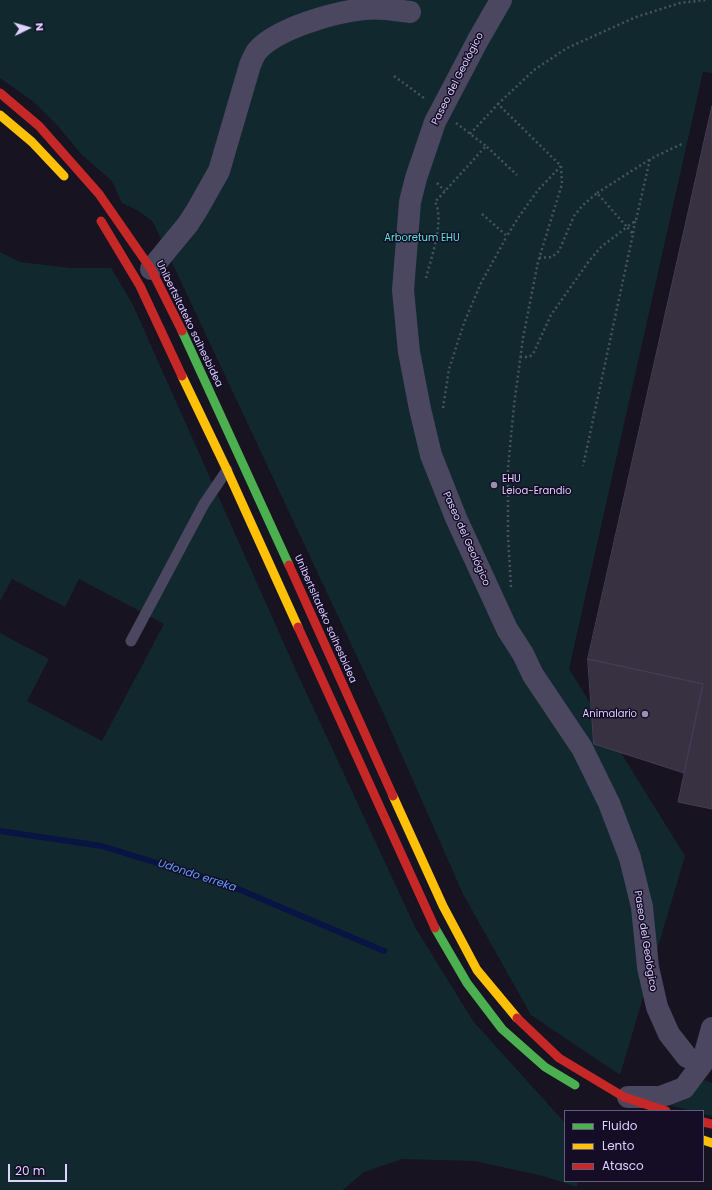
<!DOCTYPE html>
<meta charset="utf-8">
<style>
body{margin:0}
#map{position:relative;width:712px;height:1190px;overflow:hidden;background:#171320;font-family:Poppins,sans-serif}
canvas{display:block}
.legend{position:absolute;left:564px;top:1110px;width:140px;height:72px;box-sizing:border-box;background:#150d26;border:1px solid #655c7d;margin:0;padding:5px 7px;list-style:none;font-size:12px;color:#ded2ff}
.legend li{display:flex;align-items:center;gap:8px;height:20px}
.legend b{width:20px;border:1px solid #655c7d}
.north{position:absolute;left:8px;top:8px;width:40px;height:40px;-webkit-text-stroke:3px #150d26;paint-order:stroke;rotate:85deg;font-size:11px;font-weight:700;line-height:16px;text-align:center;color:#ded2ff}
.north::after{content:'';display:block;margin:auto;width:14px;height:18px;background:#ded2ff;clip-path:polygon(50% 0,100% 100%,50% 72%,0 100%)}
.scale{position:absolute;left:8px;top:1164px;width:59px;height:18px;box-sizing:border-box;border:2px solid #ded2ff;border-top:0;padding-left:5px;font-size:12px;line-height:14px;white-space:nowrap;color:#ded2ff;-webkit-text-stroke:3px #150d26;paint-order:stroke}
</style>
<div id="map">
<canvas width="712" height="1190"></canvas>
<ul class="legend">
<li><b style="height:5px;background:#4caf50"></b>Fluido</li>
<li><b style="height:5px;background:#ffc107"></b>Lento</li>
<li><b style="height:5px;background:#c62828"></b>Atasco</li>
</ul>
<div class="north">N</div>
<div class="scale">20 m</div>
</div>
<script>
const c = document.querySelector('canvas').getContext('2d');
c.lineJoin = 'round';
function paint(path, color) { c.fillStyle = color; c.fill(path, 'evenodd'); }
function trace(path, color, width, dash) { c.strokeStyle = color; c.lineWidth = width; c.lineCap = dash ? 'butt' : 'round'; c.setLineDash(dash || []); c.stroke(path); }
function label(font, color, halo, rows, align = 'center') {
  c.font = font + ' Poppins,sans-serif'; c.lineWidth = 3; c.setLineDash([]); c.textBaseline = 'middle'; c.strokeStyle = halo; c.fillStyle = color; for (const [text, x, y, turn = 0] of rows) {
    c.save(); c.translate(x, y); c.rotate((+turn || 0) * Math.PI / 180); c.textAlign = isNaN(turn) ? turn : align; if (halo) c.strokeText(text, 0, 0); c.fillText(text, 0, 0); c.restore();
  }
}
paint(new Path2D(`
 M0,0H712V73L703,72L569,669L685,856L620,1075L531,1015L463,894L382,710L153,222L139,211L122,203L112,181L82,155L58,126L34,102L0,78Z
 M0,252L20,262L70,268H111L132,303L298,675L415,927L473,1021L565,1123V1181H578L577,1187L543,1176L475,1161L402,1159L364,1172L343,1190H0V633L49,659L27,701L102,741L164,624L79,579L65,607L12,579L0,601Z
 M705,1080L712,1083V1116L703,1114V1111H692L665,1104Z`), '#11292e');
trace(new Path2D(`
 M0,831L102,846L231,886L384,951`), '#081443', 6);
const building = new Path2D(`
 M712,106V809L678,802L703,684L588,659Z
 M588,659L703,684L684,773L594,744Z`);
paint(building, '#373142');
trace(building, '#453d55', 1);
trace(new Path2D(`
 M394,76L424,98
 M456,123L486,146
 M470,134L498,104
 M437,183L445,191
 M597,193L649,160
 M482,214L507,236L518,218L538,190L561,166
 M633,233L635,221
 M539,258L552,257L559,251L574,216L583,205L597,193L627,227L636,220L650,159L684,143
 M426,278C431,259 445,219 435,202L486,146L517,175
 M520,357H529L533,354L551,315L589,261L601,247L627,227L633,234L583,466
 M443,408L449,369L464,323L481,283L507,236
 M511,587L508,537V468L514,405L523,338L538,262L562,184L561,166L498,104L534,70L567,48L636,17L680,3L705,0`), '#475263', 2.5, [2, 3]);
trace(new Path2D(`
 M131,641L204,504L227,470`), '#4c4761', 11);
trace(new Path2D(`
 M501,0L478,40L435,122L416,178L410,202L403,290L409,352L420,409L431,455L456,518L507,629L523,654L533,675L582,748L609,803L630,858L642,907L648,967L657,1007L669,1034L687,1057
 M151,269L188,224L197,210L219,171L250,65C252,61 254,55 257,51C277,28 335,12 364,9C379,7 395,10 410,12
 M628,1097H660L684,1088L702,1064L712,1028`), '#4c4761', 22);
trace(new Path2D(`
 M182,331L289,565
 M435,928L467,983L502,1029L545,1067L575,1085`), '#4caf50', 9);
trace(new Path2D(`
 M0,115L32,142L64,176
 M182,376L227,470L298,627
 M393,796L443,906L477,970L517,1018
 M703,1140L712,1143`), '#ffc107', 9);
trace(new Path2D(`
 M0,93L39,126L99,194L151,269L182,331
 M101,221L140,286L182,376
 M289,565L393,796
 M298,627L435,928
 M517,1018L559,1058L624,1097L666,1111
 M703,1122L712,1124`), '#c62828', 9);
for (const [x, y, r, color] of [
 [494,485,4,"#988fb1"],
 [645,714,4,"#988fb1"]
]) { const dot = new Path2D(); dot.arc(x, y, r, 0, 2 * Math.PI); c.fillStyle = color; c.fill(dot); trace(dot, '#150d26', 1.5); }
label('10px', '#ded2ff', '#150d26', [
 ["Paseo del Geológico",458,79,-63],
 ["Unibertsitateko saihesbidea",189,324,64],
 ["Paseo del Geológico",466,539,66],
 ["Unibertsitateko saihesbidea",325,619,66],
 ["Paseo del Geológico",645,941,81]
]);
label('10px', '#56e8d8', '#150d26', [
 ["Arboretum EHU",422,238]
]);
label('10px', '#ded2ff', '#150d26', [
 ["EHU",502,479],
 ["Leioa-Erandio",502,491],
 ["Animalario",637,714,"right"]
], 'left');
label('italic 11px', '#609eff', '#150d26', [
 ["Udondo erreka",197,876,18]
]);
</script>
